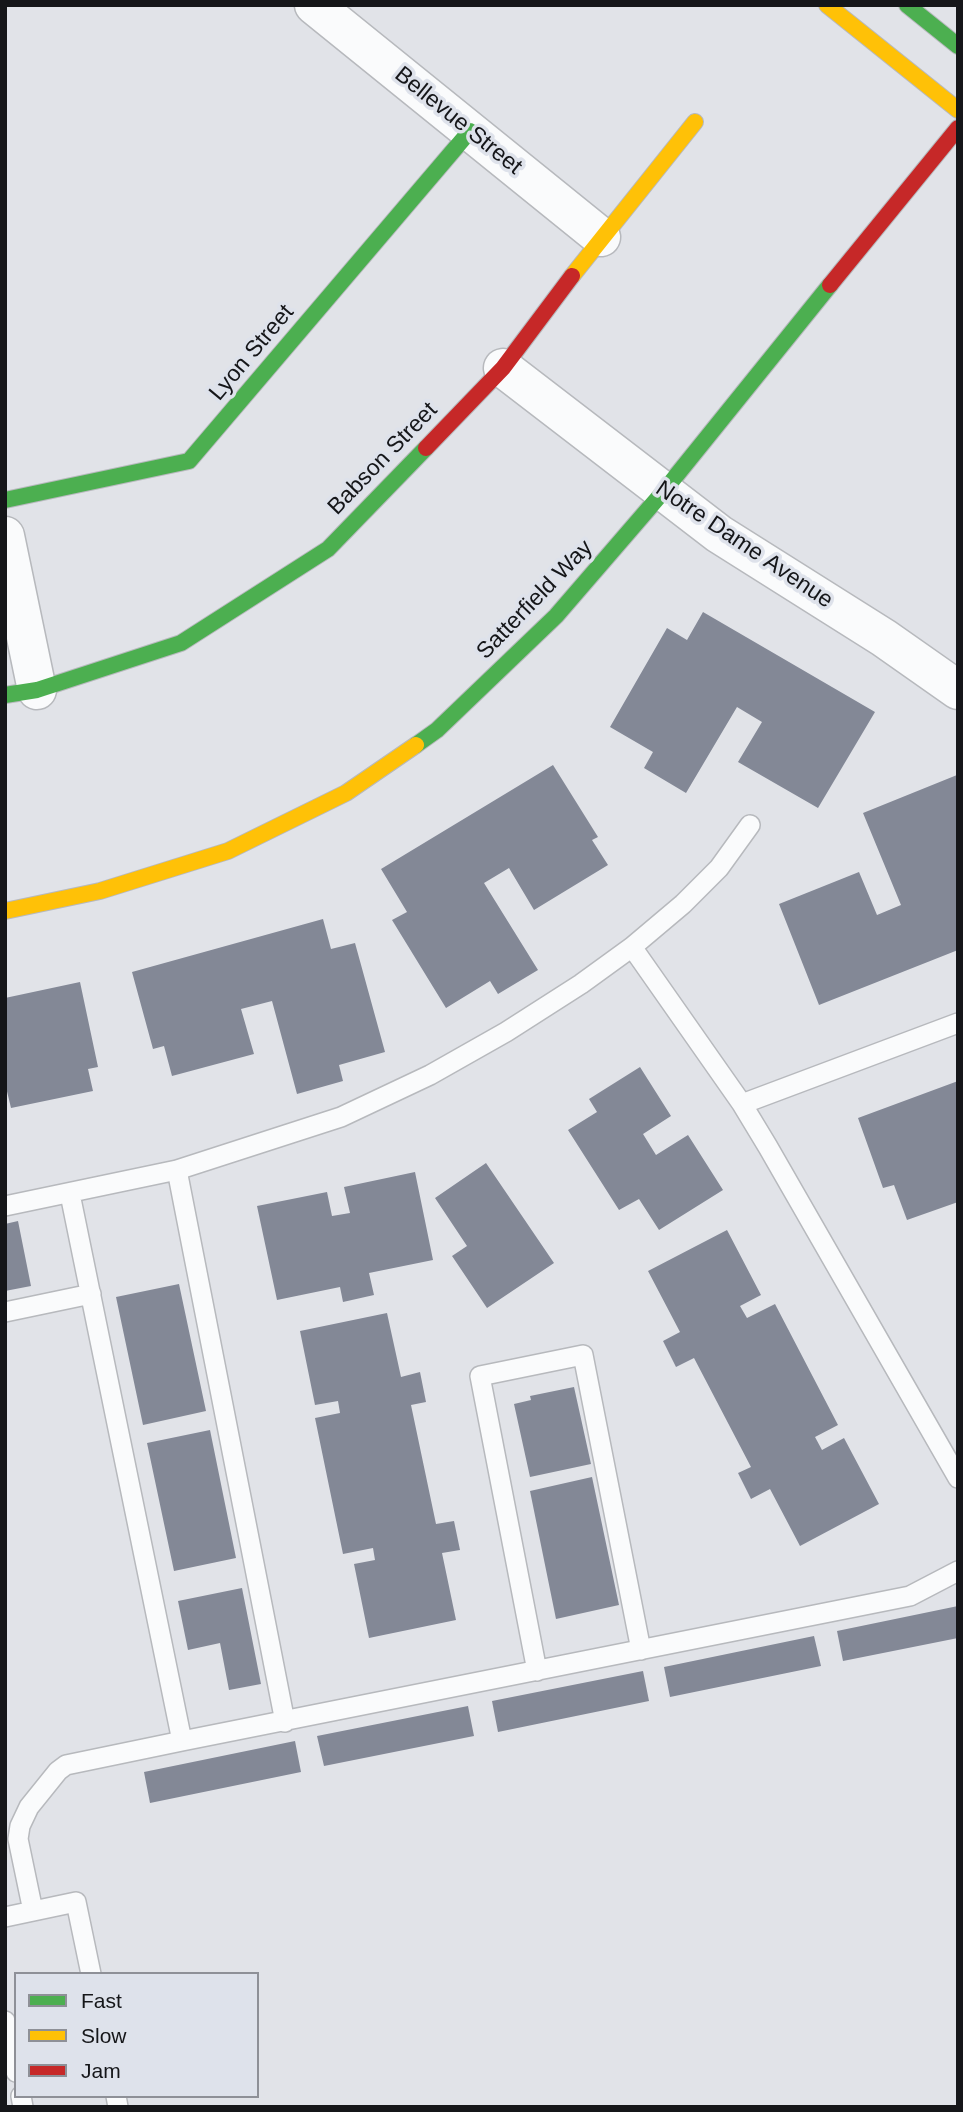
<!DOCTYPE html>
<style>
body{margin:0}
#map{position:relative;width:963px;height:2112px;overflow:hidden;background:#e1e3e8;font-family:Arial,sans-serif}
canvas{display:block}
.frame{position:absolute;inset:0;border:7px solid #151619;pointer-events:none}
.legend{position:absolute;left:14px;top:1972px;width:245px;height:126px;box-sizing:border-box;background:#dee2eb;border:2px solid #8e9097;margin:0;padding:9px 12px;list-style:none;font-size:21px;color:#151619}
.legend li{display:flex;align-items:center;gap:14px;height:35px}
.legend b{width:35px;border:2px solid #8e9097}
</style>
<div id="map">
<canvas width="963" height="2112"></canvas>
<div class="frame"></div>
<ul class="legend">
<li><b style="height:9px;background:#4caf50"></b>Fast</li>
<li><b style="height:9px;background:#ffc107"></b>Slow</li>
<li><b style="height:9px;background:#c62828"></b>Jam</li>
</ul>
</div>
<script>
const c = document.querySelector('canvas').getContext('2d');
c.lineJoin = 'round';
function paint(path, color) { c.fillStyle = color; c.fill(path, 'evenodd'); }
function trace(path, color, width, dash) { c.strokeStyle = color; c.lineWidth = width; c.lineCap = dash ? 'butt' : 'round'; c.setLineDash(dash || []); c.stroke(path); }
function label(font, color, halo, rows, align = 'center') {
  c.font = font + ' Arial,sans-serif'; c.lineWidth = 7; c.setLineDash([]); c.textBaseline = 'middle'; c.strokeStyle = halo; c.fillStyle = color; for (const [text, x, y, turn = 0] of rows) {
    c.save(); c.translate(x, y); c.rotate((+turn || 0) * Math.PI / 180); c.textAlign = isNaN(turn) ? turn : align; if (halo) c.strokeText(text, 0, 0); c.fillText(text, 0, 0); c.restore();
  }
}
paint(new Path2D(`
 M703,612L875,712L818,808L738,762L762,722L737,707L686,793L644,768L653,752L610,727L667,628L687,640Z
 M553,765L598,837L592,840L608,865L534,910L509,868L484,883L538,970L498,994L490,981L446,1008L392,920L407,912L381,869Z
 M957,775L958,950L819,1005L779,904L859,872L877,915L901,905L863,813Z
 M323,919L331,949L355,943L385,1052L339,1065L343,1081L297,1094L272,1001L241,1009L254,1054L172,1076L164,1046L153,1049L132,972Z
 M80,982L98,1067L88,1069L93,1091L11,1108L5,1083V998Z
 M640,1067L671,1116L643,1134L656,1155L688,1135L723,1190L659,1230L639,1199L619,1210L568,1130L597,1112L589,1099Z
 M958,1081V1202L907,1220L894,1185L883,1188L858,1118Z
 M486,1163L554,1263L487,1308L452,1256L467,1246L435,1198Z
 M415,1172L433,1260L369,1273L374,1295L343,1302L340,1287L277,1300L257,1206L327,1192L332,1216L350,1213L344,1187Z
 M18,1221L31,1286L5,1291V1224Z
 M727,1230L761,1295L740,1306L747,1318L775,1304L838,1425L815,1437L822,1450L844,1438L879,1504L800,1546L770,1489L751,1499L738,1473L751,1467L694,1358L676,1367L663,1341L680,1332L648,1271Z
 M179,1284L206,1411L143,1425L116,1297Z
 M387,1313L401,1377L420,1372L426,1402L411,1405L436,1524L454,1521L460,1550L442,1553L456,1620L369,1638L354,1564L375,1560L373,1548L343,1554L315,1418L340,1413L338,1401L315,1405L300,1331Z
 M574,1387L591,1464L530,1477L514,1404L531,1400L530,1396Z
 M210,1430L236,1558L174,1571L147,1443Z
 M592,1477L619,1605L556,1619L530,1491Z
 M242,1588L261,1684L229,1690L220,1643L188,1650L178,1601Z
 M958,1606V1638L843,1661L837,1631Z
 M814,1636L821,1666L670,1697L664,1667Z
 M643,1671L649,1701L498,1732L492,1701Z
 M468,1706L474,1736L324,1766L317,1736Z
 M295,1741L301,1772L150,1803L144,1772Z`), '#838896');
const lane = new Path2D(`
 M632,947L742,1104L768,1147L958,1478
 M742,1104L958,1023
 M177,1170L285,1722
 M70,1194L182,1741L910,1596L958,1571
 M5,1206L177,1170L341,1117L430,1075L506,1032L581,984L632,947L683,904L719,868L750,825
 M5,1312L91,1294
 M537,1671L480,1376L583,1355L641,1650
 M33,1911L18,1839L20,1826L29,1807L58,1771L66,1765L182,1741
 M5,1917L76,1902L91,1974
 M5,2021L16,2072
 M21,2096L23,2107
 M116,2096L118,2107`);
const street = new Path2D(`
 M314,5L601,237
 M503,368L719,534L884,638L958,690
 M5,536L37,690`);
const fast = new Path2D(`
 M907,5L958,46
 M5,500L189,461L470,131
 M5,695L37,690L181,643L328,549L426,448
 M416,745L437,730L556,616L663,492L830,285`);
const slow = new Path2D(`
 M827,5L958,110
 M572,276L695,122
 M5,911L100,891L228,851L346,793L416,745`);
const jam = new Path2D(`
 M830,285L958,128
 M426,448L503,368L572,276`);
trace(lane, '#b7b9bd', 22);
trace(street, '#b7b9bd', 41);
trace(fast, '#b7b9bd', 18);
trace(slow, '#b7b9bd', 18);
trace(jam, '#b7b9bd', 18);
trace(lane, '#fafbfc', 19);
trace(street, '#fafbfc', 38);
trace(fast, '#4caf50', 16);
trace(slow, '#ffc107', 16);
trace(jam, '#c62828', 16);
label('23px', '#151619', '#dee2eb', [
 ["Bellevue Street",458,121,39],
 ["Lyon Street",252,353,-50],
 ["Babson Street",383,459,-46],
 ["Notre Dame Avenue",744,545,34],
 ["Satterfield Way",535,600,-46]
]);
</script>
